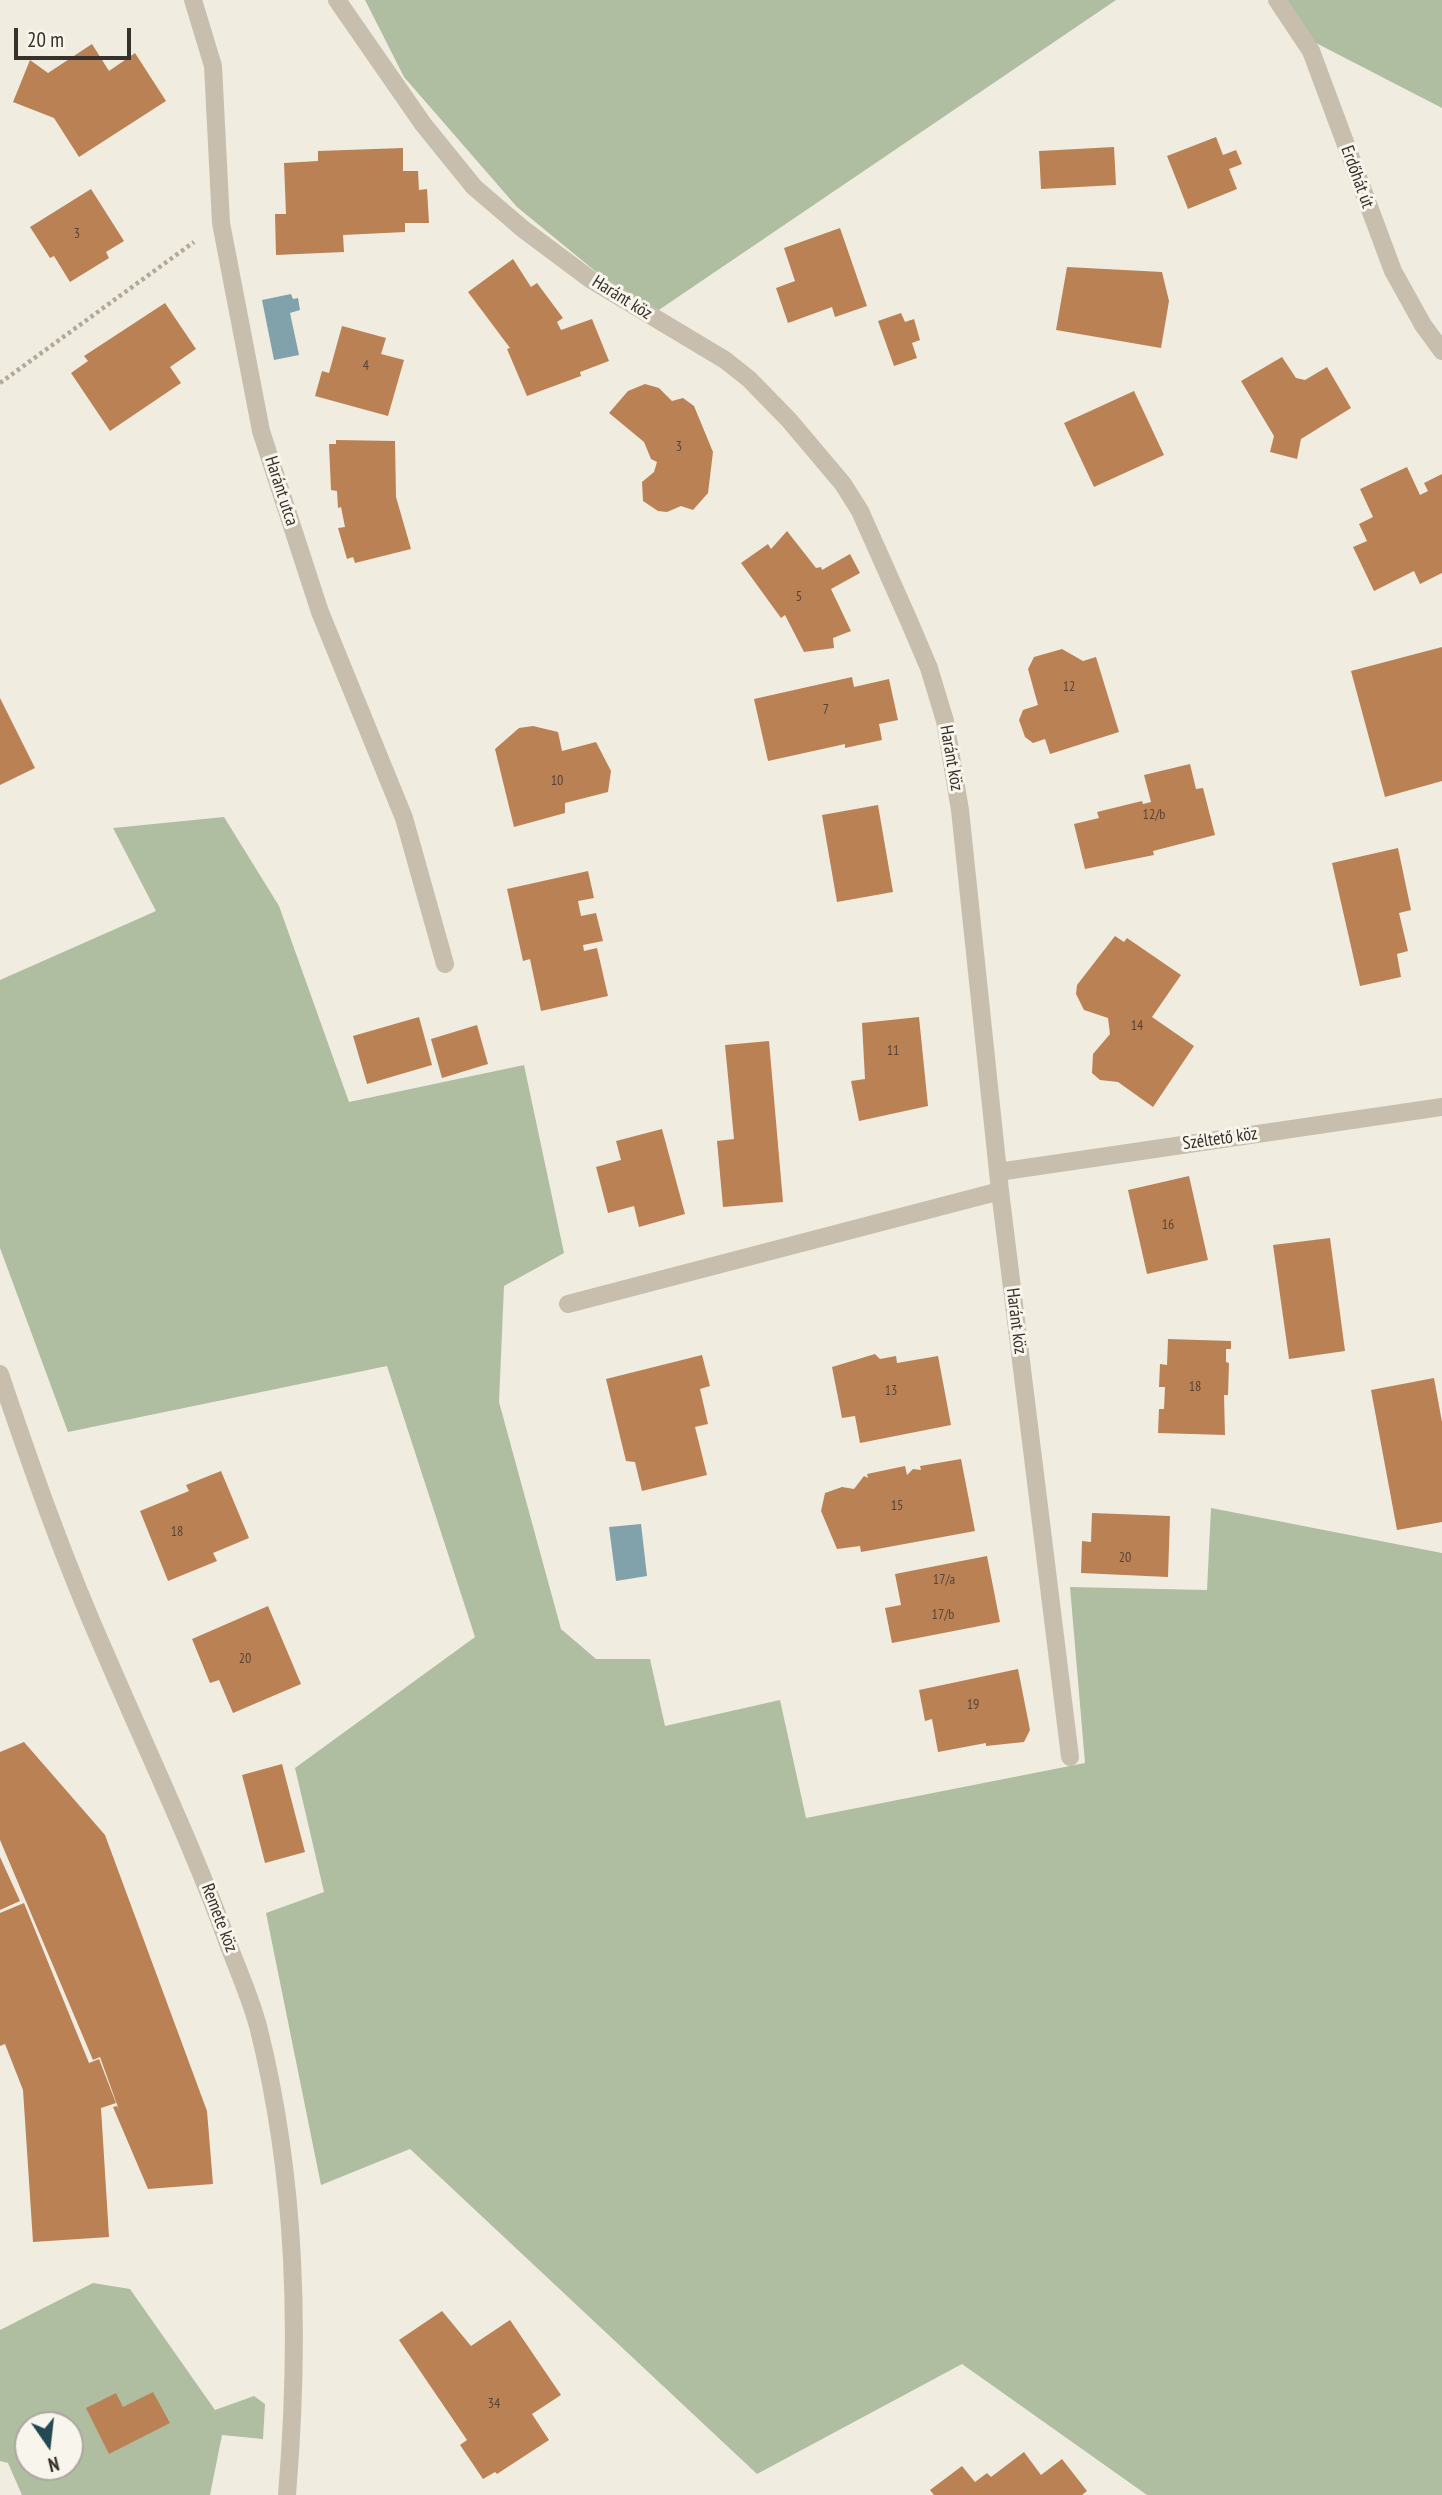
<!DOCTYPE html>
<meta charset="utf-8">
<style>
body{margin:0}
#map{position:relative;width:1442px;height:2495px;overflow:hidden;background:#f1ece0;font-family:"PT Sans Narrow",sans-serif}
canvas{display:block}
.north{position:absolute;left:14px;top:2411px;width:70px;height:70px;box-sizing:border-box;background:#f8f5ec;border:2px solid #aba79f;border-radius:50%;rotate:166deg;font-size:19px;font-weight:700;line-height:28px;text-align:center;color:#37312b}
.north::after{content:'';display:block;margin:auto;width:24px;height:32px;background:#244854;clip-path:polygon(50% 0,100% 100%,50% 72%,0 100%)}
.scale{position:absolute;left:14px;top:28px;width:117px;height:32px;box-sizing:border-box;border:4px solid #37312b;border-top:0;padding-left:9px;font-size:21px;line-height:24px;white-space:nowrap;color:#37312b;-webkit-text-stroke:5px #f8f5ec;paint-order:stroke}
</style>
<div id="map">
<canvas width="1442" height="2495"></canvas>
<div class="north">N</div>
<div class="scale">20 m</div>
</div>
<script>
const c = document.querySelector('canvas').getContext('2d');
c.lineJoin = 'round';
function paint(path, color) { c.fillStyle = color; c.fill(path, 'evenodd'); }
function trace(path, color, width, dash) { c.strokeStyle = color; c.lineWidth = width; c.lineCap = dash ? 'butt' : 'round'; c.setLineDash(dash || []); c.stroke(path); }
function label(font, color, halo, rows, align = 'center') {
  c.font = font + ' "PT Sans Narrow",sans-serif'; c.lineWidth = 6; c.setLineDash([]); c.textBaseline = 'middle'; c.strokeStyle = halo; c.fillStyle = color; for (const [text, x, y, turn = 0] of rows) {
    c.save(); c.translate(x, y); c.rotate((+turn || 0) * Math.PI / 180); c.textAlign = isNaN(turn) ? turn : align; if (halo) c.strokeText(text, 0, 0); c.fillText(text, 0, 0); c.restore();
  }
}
paint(new Path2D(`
 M365,0H1116L650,316L517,207L404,77Z
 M1274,0H1442V108L1316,43Z
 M224,817L279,906L349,1102L524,1065L564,1253L504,1286L499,1402L561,1629L596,1659H650L665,1726L780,1700L806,1818L1085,1763L1070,1587L1207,1590L1211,1508L1442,1553V2495H1147L962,2364L757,2474L410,2149L321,2185L266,1913L324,1892L295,1768L475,1637L387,1366L68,1432L0,1248V980L156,911L113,828Z
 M93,2283L130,2289L215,2410L254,2396L265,2404L263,2439L222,2435L210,2495H22L8,2463L0,2461V2330ZM28,2425H70V2467H28Z`), '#afbea1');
paint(new Path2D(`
 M291,294L293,299L298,298L300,310L290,313L299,355L274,360L262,300Z
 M641,1524L647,1576L616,1581L609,1527Z`), '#81a1ab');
paint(new Path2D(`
 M92,44L109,71L135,53L166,101L79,157L54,118L13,102L30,60L48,73Z
 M1216,137L1223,155L1236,150L1242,164L1229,169L1237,189L1188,209L1167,156Z
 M1114,147L1116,185L1041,189L1039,151Z
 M403,148V171H418L419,190L427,189L429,223H405V232L343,235L344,252L276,255L275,214H286L284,163L318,161V151Z
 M91,189L124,241L106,252L109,258L70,282L54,256L50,258L30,227Z
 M840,228L867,306L835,317L832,307L788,323L776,288L795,281L784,248Z
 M513,259L531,287L537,283L563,318L557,322L561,330L592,319L609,361L580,372L581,376L527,396L507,349L510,348L468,292Z
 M1067,267L1162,272L1169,301L1161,348L1056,330Z
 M165,303L196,349L170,367L181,383L110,431L71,373L88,361L84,356Z
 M901,313L905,322L914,319L920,340L912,343L917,358L894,366L878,321Z
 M342,326L386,338L381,354L404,360L388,416L315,396L322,371L329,373Z
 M1282,357L1296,378L1305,380L1327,367L1351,408L1301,439L1297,459L1270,452L1274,436L1241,381Z
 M645,384L659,388L672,401L683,398L694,406L713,452L708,493L693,510L681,506L667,512L658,511L643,501L642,482L654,472L657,462L651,459L644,442L609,413L628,391Z
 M1134,391L1164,455L1094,487L1064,423Z
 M336,440L395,441L396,497L411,549L355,563L353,557L347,559L338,528L345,527L341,507L338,508L337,491L331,490L329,444H336Z
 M1407,467L1420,495L1428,491L1424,483L1442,474V573L1420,584L1414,571L1374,591L1353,547L1367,541L1359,524L1373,517L1360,489Z
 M787,531L816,568L821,567L822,570L850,554L860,573L831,589L851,631L833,638L834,648L804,652L785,615L781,618L741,563L768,544L771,549Z
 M1442,647V781L1385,797L1351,671Z
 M1062,649L1083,661L1096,657L1119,732L1050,754L1045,739L1033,743L1025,737L1019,720L1023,710L1038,705L1028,669L1034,657Z
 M852,677L854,687L889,679L898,720L879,724L882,740L845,748V744L768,761L754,699Z
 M0,698L35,768L0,785Z
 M533,726L558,732L562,751L596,742L611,771L608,792L565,803V813L514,827L495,749L519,728Z
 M1190,764L1196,789L1203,788L1215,835L1153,851L1154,855L1085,869L1074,824L1099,818L1097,812L1142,801L1143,804L1151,802L1144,775Z
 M878,805L893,892L837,902L822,815Z
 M1398,848L1411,910L1399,913L1408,951L1397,954L1401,977L1360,986L1332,863Z
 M588,871L594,898L578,901L581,916L596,913L603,941L583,945L584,951L597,948L608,996L541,1011L530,959L523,961L507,889Z
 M1115,936L1124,942L1127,938L1181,975L1152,1017L1194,1046L1153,1107L1118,1082L1100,1080L1092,1073L1093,1054L1110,1034L1108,1018L1084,1010L1076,994L1077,985Z
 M419,1017L432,1065L367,1084L353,1036Z
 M919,1017L928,1106L859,1121L851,1081L865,1079L862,1023Z
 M477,1025L488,1064L442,1078L431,1039Z
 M769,1041L783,1202L723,1207L717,1141L734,1139L725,1045Z
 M662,1129L685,1214L639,1227L634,1206L608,1213L596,1167L621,1160L616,1141Z
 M1189,1176L1208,1260L1147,1274L1128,1190Z
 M1330,1238L1345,1351L1289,1359L1273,1245Z
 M1168,1339L1231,1341V1349H1226V1362L1229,1363L1228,1395H1224L1225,1435L1158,1433L1159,1409H1164L1165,1387H1159L1160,1364L1167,1365Z
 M875,1354L880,1359L896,1356L897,1363L938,1356L951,1425L860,1443L855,1416L842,1418L832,1367Z
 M702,1355L710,1386L700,1389L708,1424L695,1427L707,1475L642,1491L635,1462L626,1461L606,1379Z
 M1434,1378L1442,1422V1522L1397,1530L1371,1390Z
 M961,1459L975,1531L861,1552L860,1546L837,1549L821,1511L825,1493L842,1487L854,1489L864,1476L868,1478L867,1474L905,1466L907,1475L913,1469L921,1470L920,1466Z
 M221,1471L249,1538L213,1553L217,1561L168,1581L140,1511L189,1491L186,1485Z
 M1092,1513L1170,1516L1168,1577L1081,1573L1082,1541L1091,1542Z
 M987,1556L1000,1622L892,1643L885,1608L901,1605L895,1574Z
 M268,1606L301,1684L233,1713L219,1680L210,1683L192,1639Z
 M1018,1669L1030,1730L1024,1742L986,1746V1743L938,1752L932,1719L925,1721L919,1690Z
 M24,1742L105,1835L207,2111L213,2184L148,2189L113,2107L117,2106L119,2110L100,2057L93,2060L0,1840V1752Z
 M282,1764L305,1852L265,1863L242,1775Z
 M0,1857L20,1901L0,1910Z
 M24,1903L89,2063L99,2059L116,2103L101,2108L109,2237L33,2242L23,2090L5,2044L0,2046V1913Z
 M442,2311L471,2346L510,2320L561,2395L532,2414L549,2440L497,2474L495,2472L483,2479L460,2445L467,2440L399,2340Z
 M153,2392L170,2423L109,2454L86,2408L116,2393L123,2407Z
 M1024,2452L1041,2475L1062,2459L1087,2491L1082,2495H934L930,2490L962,2466L975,2482L987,2473L991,2477Z`), '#ba8155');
trace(new Path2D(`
 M0,383L194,242`), '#b3a997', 4.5, [3.5, 3.5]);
trace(new Path2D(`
 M193,0L213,66L221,223L261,431L320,612L404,818L445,964
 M337,0L423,124L474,187L523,229L590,279L725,360L749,379L789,420L843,484L860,511L909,621L929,668L945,721L960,810L1000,1191L1070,1757
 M1277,0L1311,51L1393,271L1423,325L1442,351
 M998,1172L1442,1107
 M568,1304L1000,1191
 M0,1374C32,1469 65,1563 106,1655C148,1753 194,1848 230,1949C240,1974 251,2000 258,2026C297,2180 300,2338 287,2495`), '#c8bead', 18);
label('14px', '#584536', null, [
 ["3",77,234],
 ["4",366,366],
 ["3",679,447],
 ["5",799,597],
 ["12",1069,687],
 ["7",826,710],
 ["10",557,781],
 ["12/b",1154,815],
 ["14",1137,1026],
 ["11",893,1051],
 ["16",1168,1225],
 ["18",1195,1387],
 ["13",891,1391],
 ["15",897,1506],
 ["18",177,1532],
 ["20",1125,1558],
 ["17/a",944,1580],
 ["17/b",943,1615],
 ["20",245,1659],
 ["19",973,1705],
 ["34",494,2404]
]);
label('18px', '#37312b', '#f8f5ec', [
 ["Erdőhát út",1357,177,70],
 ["Haránt köz",622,298,32],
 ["Haránt utca",281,491,72],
 ["Haránt köz",951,758,80],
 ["Széltető köz",1220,1139,-8],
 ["Haránt köz",1016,1321,83],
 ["Remete köz",219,1918,69]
]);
</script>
